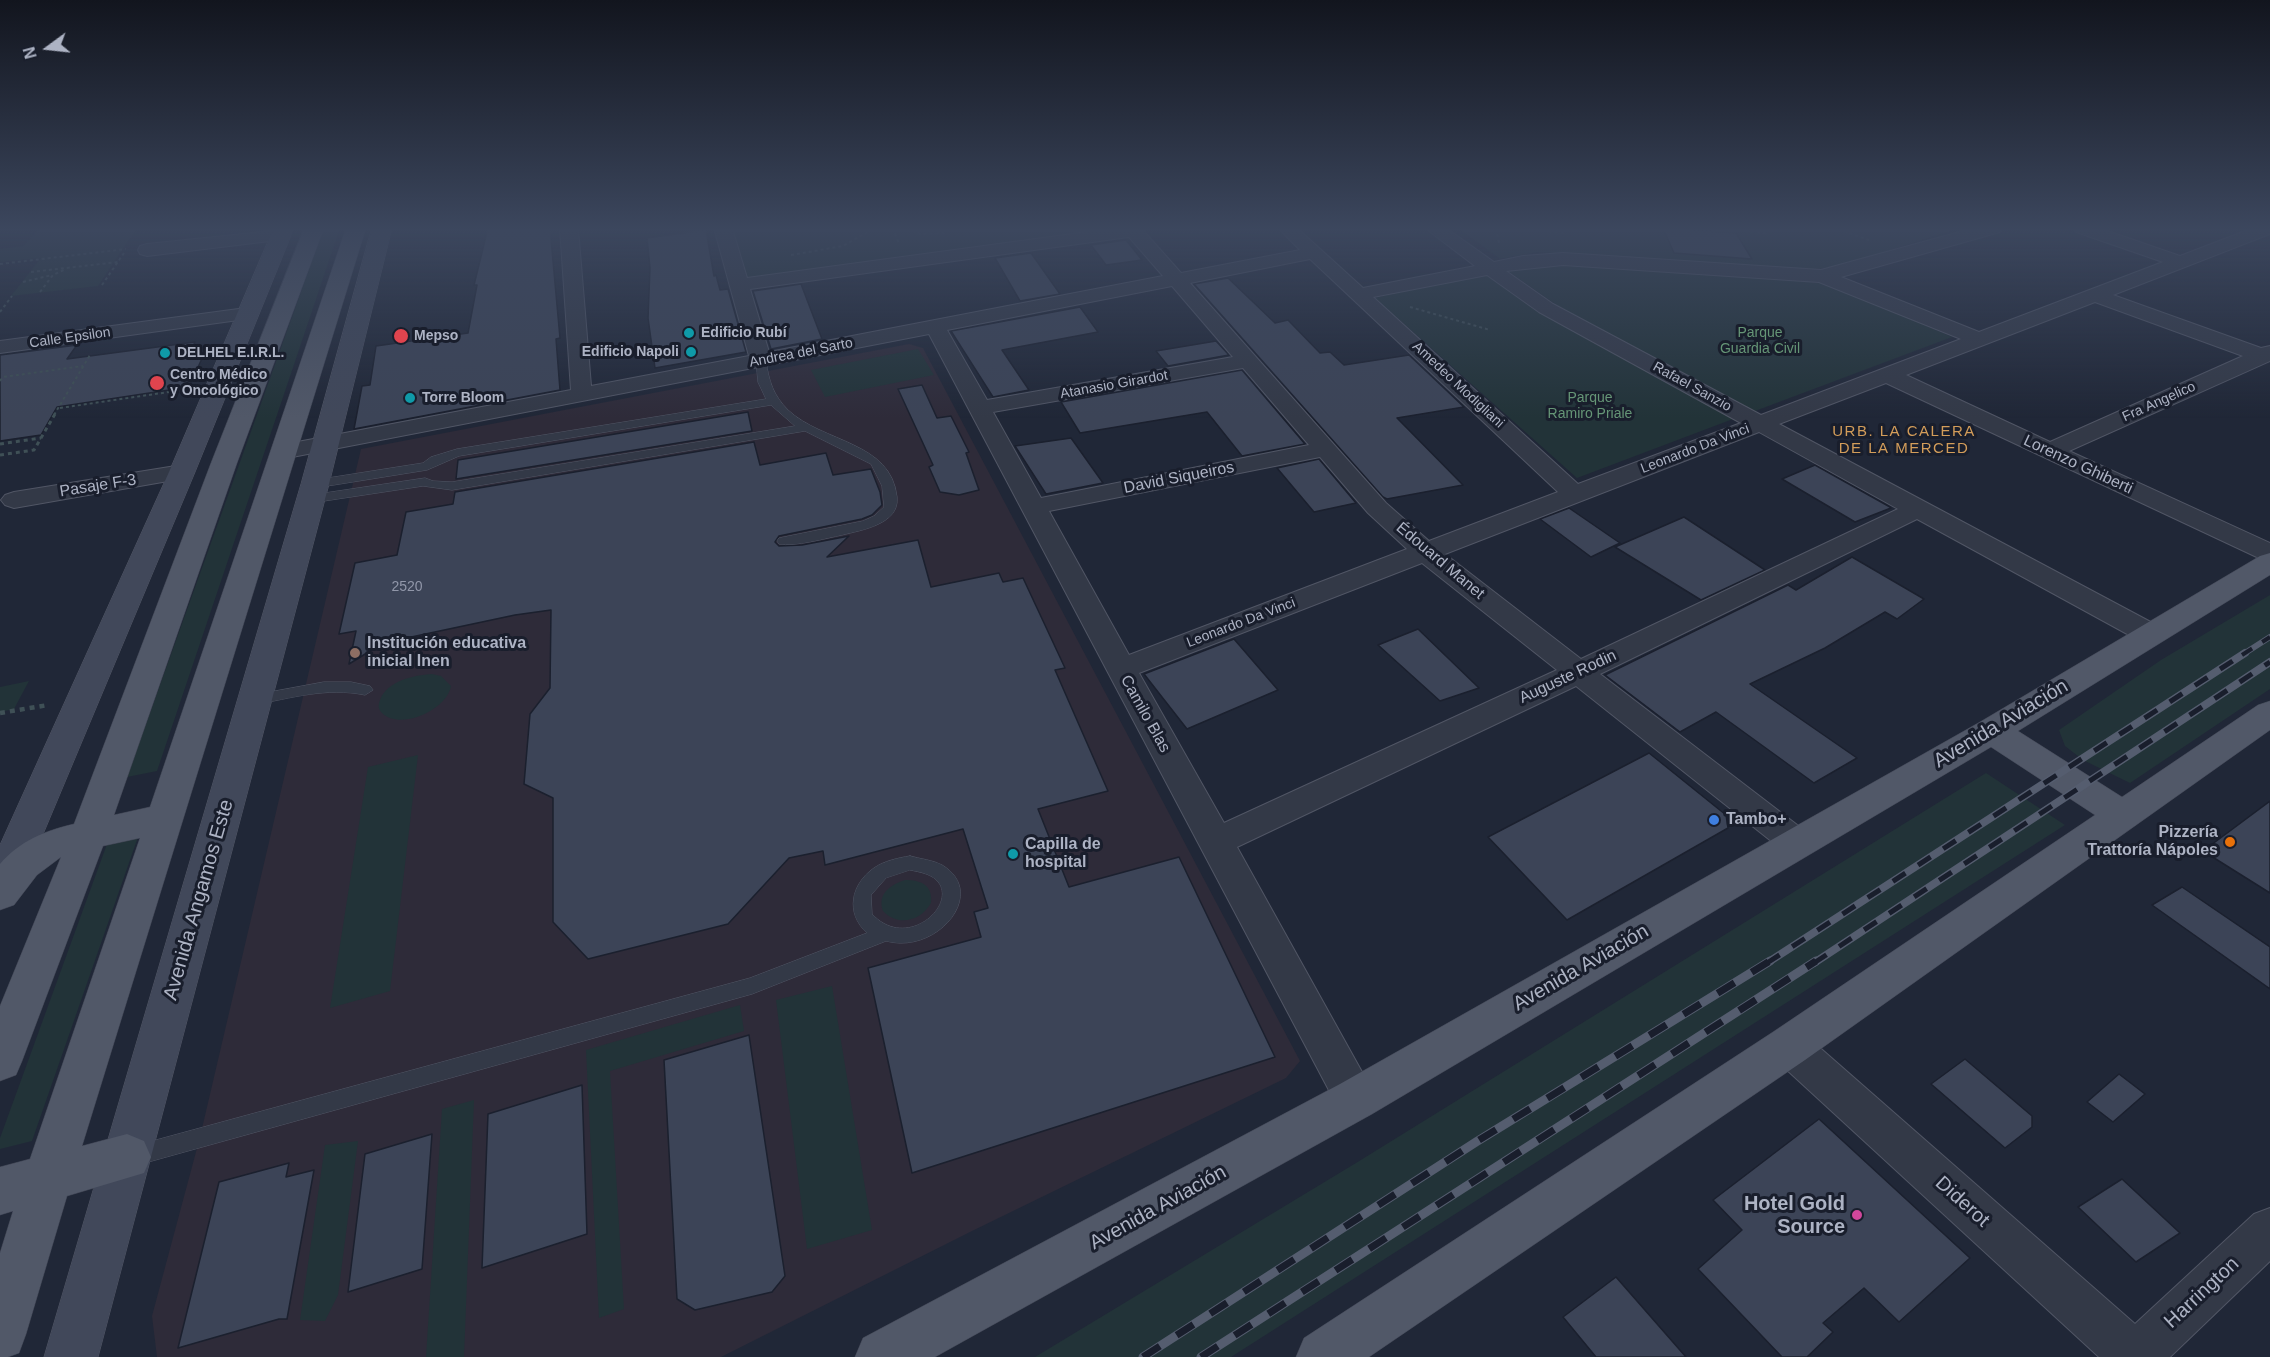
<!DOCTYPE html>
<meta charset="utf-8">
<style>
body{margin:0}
#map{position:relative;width:2270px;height:1357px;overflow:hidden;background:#202737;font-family:Arial,sans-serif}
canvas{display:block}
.north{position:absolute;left:18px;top:18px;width:60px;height:60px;-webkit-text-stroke:4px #191e2c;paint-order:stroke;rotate:255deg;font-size:16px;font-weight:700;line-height:24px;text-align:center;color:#adb3c4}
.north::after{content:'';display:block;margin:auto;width:21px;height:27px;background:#adb3c4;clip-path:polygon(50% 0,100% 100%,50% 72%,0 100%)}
</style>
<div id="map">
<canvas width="2270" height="1357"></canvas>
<div class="north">N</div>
</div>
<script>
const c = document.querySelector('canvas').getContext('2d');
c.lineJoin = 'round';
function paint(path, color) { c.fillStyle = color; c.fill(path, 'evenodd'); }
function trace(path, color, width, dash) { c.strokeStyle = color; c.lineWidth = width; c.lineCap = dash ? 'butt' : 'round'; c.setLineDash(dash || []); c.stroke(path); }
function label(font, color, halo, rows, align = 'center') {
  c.font = font + ' Arial,sans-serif'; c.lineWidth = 6; c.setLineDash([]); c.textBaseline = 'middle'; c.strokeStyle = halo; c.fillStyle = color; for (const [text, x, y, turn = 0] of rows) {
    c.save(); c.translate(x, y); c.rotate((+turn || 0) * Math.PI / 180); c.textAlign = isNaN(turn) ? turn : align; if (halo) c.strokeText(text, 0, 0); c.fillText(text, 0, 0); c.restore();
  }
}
paint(new Path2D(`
 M909,344L923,348L1300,1061L1286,1078L972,1231L721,1357H157L152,1316L200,1137L361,449Z`), '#2e2b39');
paint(new Path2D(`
 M40,228H90L89,230L137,228L98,286L11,296L41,258L0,262V249L23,246Z
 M324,228H340L157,771L127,777Z
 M731,228H1124L1126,230L746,281Z
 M1458,228H1959L1841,266L1809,270L1538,252L1500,259Z
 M1538,263L1827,283L1952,337L1755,411L1558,306L1505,269Z
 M1491,272L1741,416L1577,478L1375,298Z
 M918,349L934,375L825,397L811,370Z
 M2270,595V689L2130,783L2083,760L2065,746L2059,730L2161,660Z
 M432,674L441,676L451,686C447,710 400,731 382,713C378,709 378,705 380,700C387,681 414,675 432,674Z
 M29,681L14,709L0,712V687Z
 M418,755L390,991L330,1008L368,767Z
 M1986,773L2065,825L1231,1357H1035L1356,1163Z
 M138,837L32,1141L0,1149V1138L107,844Z
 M905,880C921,880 933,885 931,903C921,921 898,927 883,911C877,894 890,885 905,880Z
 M832,986L872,1230L807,1249L776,1000Z
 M740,1005L744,1031L610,1071L624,1309L599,1318L586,1050Z
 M474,1100L464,1357H426L442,1109Z
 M358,1141L338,1295L325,1321L300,1320L325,1145Z`), '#223338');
const building = new Path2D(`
 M488,228H550L560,338L556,339L560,390L354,429L362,386L370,385L376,346L468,333L477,285H474Z
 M1663,228L1736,233L1752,259L1674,253Z
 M706,230L714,276L716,275L720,290L728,289L746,352L655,368L648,318L650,268L647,238Z
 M1126,240L1142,260L1106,265L1091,245Z
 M1031,253L1060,294L1020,301L995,258Z
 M1228,278L1275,323L1288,320L1320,353L1330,352L1344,365L1409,355L1464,407L1397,418L1463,485L1387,499L1383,497L1194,284Z
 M801,284L822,339L771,349L753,291Z
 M1080,307L1098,332L1002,350L1029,390L993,397L951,331Z
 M1216,341L1229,355L1168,366L1156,351Z
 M195,342L188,356L204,354L189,387L57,407L41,435L0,441V355L77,345L67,359Z
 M1242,370L1305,444L1242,456L1207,412L1080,433L1061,402Z
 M922,385L937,418L951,416L969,452L966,453L979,490L959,495L940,492L929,467L933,465L898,389Z
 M748,412L752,431L456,479L458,460Z
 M1071,438L1103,483L1046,494L1015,446Z
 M754,442L760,465L826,453L833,475L871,469L880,492L882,505L872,515L862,519L779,536L775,542L779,546L802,545L849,536L827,557L918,540L931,587L999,573L1003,582L1023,578L1065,668L1055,670L1108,791L1038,809L1069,887L1179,857L1275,1057L912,1173L868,968L981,937L974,912L988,908L963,829L825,865L823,851L789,858L728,924L588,959L553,922V798L524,784L530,714L550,688L551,610L515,615L383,643L349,664L356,631L339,634L355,563L397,555L406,512L453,504L455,492Z
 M1319,459L1356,503L1314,512L1277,468Z
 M1815,465L1890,507L1891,508L1855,522L1782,479Z
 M1569,508L1620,543L1591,557L1540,519Z
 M1684,517L1765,570L1701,600L1615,547Z
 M1852,557L1924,599L1897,619L1885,612L1825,648L1750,684L1857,758L1814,783L1716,712L1680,732L1605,675L1788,585L1796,590Z
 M1418,629L1479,688L1440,701L1378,645Z
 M1234,639L1278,690L1187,729L1144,674Z
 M1649,753L1726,815L1728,828L1567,920L1488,837Z
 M2270,801V893L2203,851Z
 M2182,887L2270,947V989L2152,905Z
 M749,1035L785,1276L772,1292L695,1310L677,1299L664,1060Z
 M1965,1059L2032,1116V1127L2005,1148L1931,1084Z
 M2119,1074L2145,1094L2113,1122L2087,1102Z
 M582,1085L587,1234L482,1268L488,1114Z
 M1819,1119L1970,1258L1899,1322L1864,1288L1823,1323L1833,1332L1807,1357H1782L1698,1269L1742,1230L1713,1200Z
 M432,1134L422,1269L348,1292L365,1154Z
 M289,1163L286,1177L314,1170L287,1319H279L178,1348L219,1182Z
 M2122,1179L2180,1233L2136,1262L2078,1207Z
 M1616,1277L1686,1357H1596L1563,1317Z`);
paint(building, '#3c4457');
trace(building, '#1b202e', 1.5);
const lane = new Path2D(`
 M761,358L766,361C769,381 773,395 788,410C823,443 891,441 897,497C900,524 862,530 842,535C827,538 794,547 779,544L777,541L779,538L863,521L874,516L884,507L882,486L871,464L805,431L452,490L423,486L311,503L305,499L311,495L425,478L433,481L452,482L795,426L771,405L459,456L427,470L315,488L309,484L315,480L423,463L431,457L457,449L766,399L758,382L756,361Z
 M324,682H351L370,686L373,690L365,695C327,687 291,698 254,705L246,700L254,695Z
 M910,856C920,859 933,860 942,865C989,893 937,955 886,941L752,994L134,1166L126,1163L123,1156L126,1149L134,1146L750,978L867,933C845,913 851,884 874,868C884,861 898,858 910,856ZM910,870C920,872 933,874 939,883C956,907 906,951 872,914L871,895L886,878Z`);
const street = new Path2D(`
 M560,228H578L591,386L749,356L714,228H732L747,278L1117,228H1141L1181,273L1300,250L1278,228H1297L1363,288L1475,266L1425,228H1446L1494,262L1523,256L1563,253L1821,270L1974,228H2003L2000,232L1841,277L1979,332L2163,262L2076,232L2073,228H2099L2180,256L2253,228H2270V234L2113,295L2261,348L2270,346V361L2069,451L2270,543V561L2261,559L1886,383L1779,424L2160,627L2164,634L2160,641L2150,643L2140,641L1917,519L1600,674L1809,834L1814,843L1809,852L1797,856L1785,852L1576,686L1237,847L1377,1099L1371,1113L1356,1118L1341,1113L929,334L287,458L279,456L275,451L279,446L287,444L571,390ZM1129,237L1163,276L769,352L750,289ZM1310,259L1558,492L1429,541L1386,503L1190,283ZM1563,265L1819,282L1961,339L1761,415L1553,304L1506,271ZM1487,275L1539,312L1741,423L1578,484L1373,297ZM1172,286L1233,357L987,400L947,330ZM2095,302L2243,356L2050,442L1906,375ZM1243,368L1309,445L1041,498L993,412ZM1759,432L1898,509L1581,659L1445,554ZM1320,457L1368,513L1407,549L1129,655L1049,511ZM1422,563L1557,670L1224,823L1139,673Z
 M281,230L287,231L290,235L287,239L147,256L140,254L138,250L140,246L147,244Z
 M246,308L253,310L256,314L253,318L0,353V341Z
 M182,465L191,467L194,472L191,477L14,508L5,505L1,500L5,495L14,492Z
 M1789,1028L1803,1033L2135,1324L2254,1214L2270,1208V1261L2170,1357H2099L1775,1059L1769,1046L1775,1033Z`);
const secondary = new Path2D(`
 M274,228H294L195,472L20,889L14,900L0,905V845L169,472Z
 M372,228H392L329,484L98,1357H44L301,484Z`);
const primary = new Path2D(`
 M304,228H324L237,463L114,815L150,807L346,228H366L82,1146L127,1134L144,1141L151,1157L144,1173L67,1196L26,1334L19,1353L8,1357H0V1253L13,1211L0,1215V1167L30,1159L140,838L103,846L22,1061L16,1075L0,1081V1006L61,857L37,875L14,905L0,910V864C20,841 44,831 74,824L211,463Z
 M2270,553V575L2018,731L2122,797L2258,705L2270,701V730L1805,1060L1369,1357H1296L1304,1338L1773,1032L2095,815L1991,747L1372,1114L935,1357H855L863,1338L1340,1084L1980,722L2260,556Z`);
trace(lane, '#515665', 1);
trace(street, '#515665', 2);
trace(secondary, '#515665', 1);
trace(primary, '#3d4251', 1);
trace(new Path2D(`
 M893,228L899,244
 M907,228L920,234L947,233
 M1496,228L1499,243
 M1519,228L1565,233
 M1697,228L1768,233L1775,228
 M1808,228L1843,231L1869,240
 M791,255L843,246L874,228
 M0,264L126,249
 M31,272L118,262
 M23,282L52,275
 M102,285L124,253
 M40,292L53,275L64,270
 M1410,307L1490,330
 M0,312L12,296
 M0,381L3,377L83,366
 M60,408L189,389
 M54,415L90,355`), '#3f5056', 2, [3, 3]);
trace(new Path2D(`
 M0,444L41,438
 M0,455L34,450L55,414`), '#3f5056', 3, [4, 4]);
trace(new Path2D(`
 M0,713L48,705`), '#3f5056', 4.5, [5, 5]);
paint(lane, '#333947');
paint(street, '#333947');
paint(secondary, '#41485a');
paint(primary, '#515868');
const railFar2 = new Path2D(`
 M2242,655L2270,637`);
const railFar1 = new Path2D(`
 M1767,963L2245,653
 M1814,963L2270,662`);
const rail = new Path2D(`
 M1143,1357L1476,1142L1770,961
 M1201,1357L1816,961`);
trace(railFar2, '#555d6f', 6);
trace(railFar1, '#555d6f', 8);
trace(rail, '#555d6f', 9);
trace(railFar2, '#191e2c', 4, [12]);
trace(railFar1, '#191e2c', 5, [15]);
trace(rail, '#191e2c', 7, [20]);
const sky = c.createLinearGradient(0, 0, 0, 418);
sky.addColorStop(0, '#12151e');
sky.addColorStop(0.55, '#3c475e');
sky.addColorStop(1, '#3c475e00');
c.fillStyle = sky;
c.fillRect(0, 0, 2270, 418);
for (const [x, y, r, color] of [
 [689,333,6,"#0f9aa8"],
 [401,336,8,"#e0444e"],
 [691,352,6,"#0f9aa8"],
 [165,353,6,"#0f9aa8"],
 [157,383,8,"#e0444e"],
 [410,398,6,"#0f9aa8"],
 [355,653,6,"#8d6e63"],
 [1714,820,6,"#3f7fe0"],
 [2230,842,6,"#e8710a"],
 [1013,854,6,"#0f9aa8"],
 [1857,1215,6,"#d1479c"]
]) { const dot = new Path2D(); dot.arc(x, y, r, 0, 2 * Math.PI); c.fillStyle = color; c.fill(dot); trace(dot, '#191e2c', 2); }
label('bold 14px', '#adb3c4', '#191e2c', [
 ["Edificio Rubí",701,333],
 ["Mepso",414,336],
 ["Edificio Napoli",679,352,"right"],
 ["DELHEL E.I.R.L.",177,353],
 ["Centro Médico",170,375],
 ["y Oncológico",170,391],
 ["Torre Bloom",422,398]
], 'left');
label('14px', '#659576', '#191e2c', [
 ["Parque",1760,333],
 ["Guardia Civil",1760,349],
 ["Parque",1590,398],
 ["Ramiro Priale",1590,414]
]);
label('14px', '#adb3c4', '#191e2c', [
 ["Calle Epsilon",70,338,-8],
 ["Andrea del Sarto",801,353,-11],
 ["Atanasio Girardot",1114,385,-10],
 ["Amedeo Modigliani",1458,385,43],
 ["Rafael Sanzio",1692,387,29],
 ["Fra Angelico",2159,402,-24],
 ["Leonardo Da Vinci",1695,449,-21],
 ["Leonardo Da Vinci",1241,623,-21]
]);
label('14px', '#9197a9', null, [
 ["2520",407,587]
]);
c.letterSpacing = '1.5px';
label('15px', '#d39d5a', '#191e2c', [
 ["URB. LA CALERA",1904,432],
 ["DE LA MERCED",1904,449]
]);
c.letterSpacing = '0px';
label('16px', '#adb3c4', '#191e2c', [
 ["Lorenzo Ghiberti",2078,465,25],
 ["David Siqueiros",1179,478,-11],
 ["Pasaje F-3",98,486,-9],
 ["Édouard Manet",1440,561,40],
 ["Auguste Rodin",1568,677,-25],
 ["Camilo Blas",1145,714,61]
]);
label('bold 16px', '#adb3c4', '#191e2c', [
 ["Institución educativa",367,644],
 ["inicial Inen",367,662],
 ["Tambo+",1726,820],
 ["Pizzería",2218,833,"right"],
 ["Trattoría Nápoles",2218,851,"right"],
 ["Capilla de",1025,845],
 ["hospital",1025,863]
], 'left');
label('20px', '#adb3c4', '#191e2c', [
 ["Avenida Aviación",2001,724,-31],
 ["Avenida Angamos Este",199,900,-74],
 ["Avenida Aviación",1581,968,-30],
 ["Diderot",1962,1202,42],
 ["Avenida Aviación",1158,1208,-29],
 ["Harrington",2202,1293,-43]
]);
label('bold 20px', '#adb3c4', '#191e2c', [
 ["Hotel Gold",1845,1204],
 ["Source",1845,1227]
], 'right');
</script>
